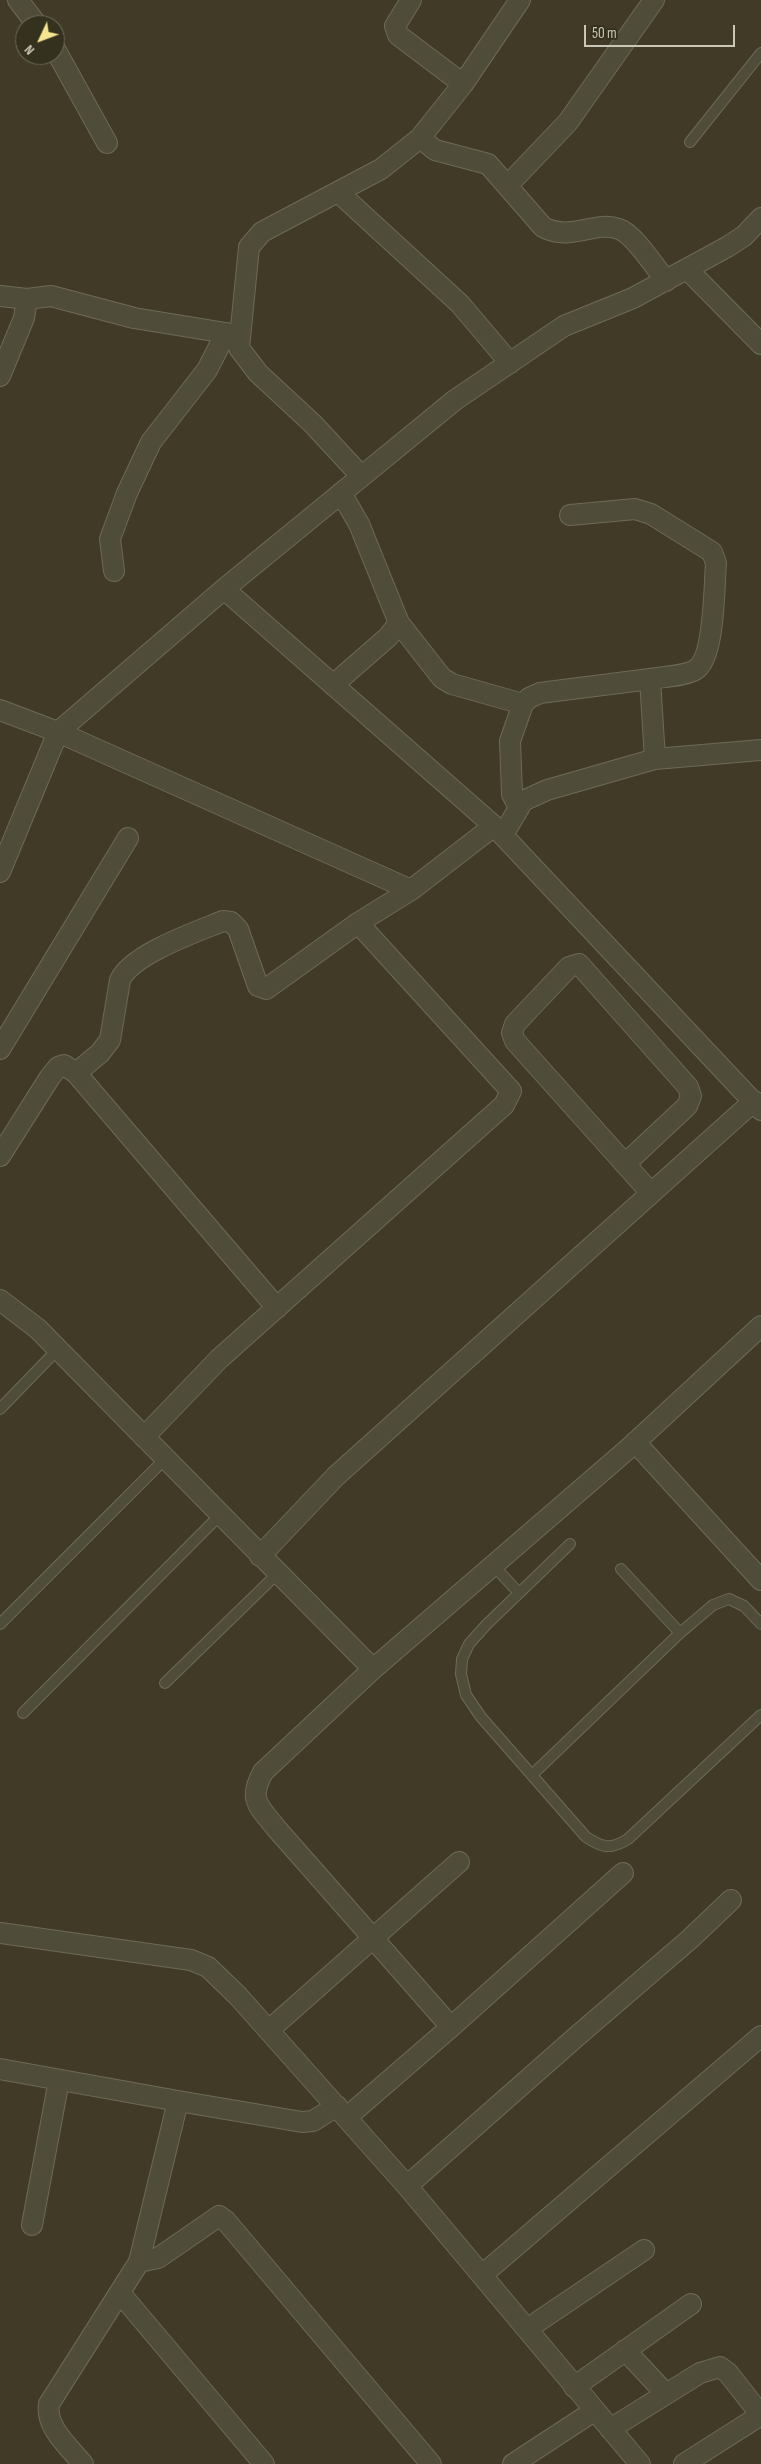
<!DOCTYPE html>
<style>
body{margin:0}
#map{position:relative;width:761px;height:2464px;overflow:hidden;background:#403a26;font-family:"Sofia Sans Condensed",sans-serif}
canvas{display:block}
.north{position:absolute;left:15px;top:15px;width:50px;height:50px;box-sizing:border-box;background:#35311f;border:1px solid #716d5c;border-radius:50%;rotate:227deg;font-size:14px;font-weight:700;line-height:20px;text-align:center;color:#cac7b7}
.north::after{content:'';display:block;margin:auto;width:18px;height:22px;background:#f6e490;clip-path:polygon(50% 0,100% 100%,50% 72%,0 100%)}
.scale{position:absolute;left:584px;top:25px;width:151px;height:22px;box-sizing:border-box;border:2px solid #cac7b7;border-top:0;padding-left:6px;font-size:15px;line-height:18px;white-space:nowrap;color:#cac7b7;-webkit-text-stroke:4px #35311f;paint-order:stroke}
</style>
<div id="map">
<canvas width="761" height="2464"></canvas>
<div class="north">N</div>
<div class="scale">50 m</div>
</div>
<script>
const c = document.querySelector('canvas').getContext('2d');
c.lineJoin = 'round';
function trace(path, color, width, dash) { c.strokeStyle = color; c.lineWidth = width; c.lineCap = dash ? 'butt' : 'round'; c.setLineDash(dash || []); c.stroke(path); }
const service = new Path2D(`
 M690,142L761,53
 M0,1409L58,1349
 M570,1544L486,1625L469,1644L462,1659L461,1674L466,1695L481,1717L586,1837C603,1848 610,1850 628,1839L761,1715
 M494,1566L518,1592
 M621,1569L680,1633
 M0,1624L165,1459
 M165,1683L278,1573
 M23,1713L220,1515
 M532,1775L680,1633L713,1605L729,1599L744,1606L761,1624`);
const minor = new Path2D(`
 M18,0L37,25
 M411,0L395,26L398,35L463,84L520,0
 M55,49L107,143
 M420,138L435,150L488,164L543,227C571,242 595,220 619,229C634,234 655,267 666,281
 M508,185L568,122L654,0
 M338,192L460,304L510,363
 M687,269L761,344
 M0,296L27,299L24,318L0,376
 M27,299L51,296L134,318L238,335
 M361,476L313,424L258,373L239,348L249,247L262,232L381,169L420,138L463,84
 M570,515L635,509L651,514L712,552L716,563C714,586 715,659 695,670C685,676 661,677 650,679L655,759
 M114,571L110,539L127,493L151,442L207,370L226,333
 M224,589L455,400L564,326L633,298L727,247L744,236L761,218
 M399,623L442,678L452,684L523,704
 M333,685L388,637L399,623L359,524L341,493
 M0,710L58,732L411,890L494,826
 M519,808L512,794L510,741L523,704L529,698L540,693L650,679
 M503,835L523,801L547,790L655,759L761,750
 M0,872L58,732L224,589L494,826L761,1110
 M0,1049L128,838
 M76,1073L100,1053L110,1040L120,980C132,954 196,932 223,921L231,922L238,929L258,986L266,989L358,923
 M0,1156L50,1077L58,1067L64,1065L76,1073L277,1308
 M625,1164L687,1106L691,1096L688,1087L579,964L569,967L515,1024L512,1033L515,1041L651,1193
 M0,1300L38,1329L373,1669
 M144,1437L219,1359L504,1105L511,1091L358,923L411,890
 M635,1442L761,1580
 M260,1556L336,1476L754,1101
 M0,1933L191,1960L208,1967L238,1996L407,2186L640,2464
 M451,2027L276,1828C258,1805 248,1800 263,1772L373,1669L628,1449L761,1326
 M269,2030L459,1862
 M0,2069L178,2101
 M347,2117L451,2027L623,1873
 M407,2186L576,2037L690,1939L731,1900
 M32,2225L59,2080
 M139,2262L158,2258L219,2216L226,2221L431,2464
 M482,2275L761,2036
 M120,2293L264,2464
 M527,2329L644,2250
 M625,2350L666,2394
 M574,2387L691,2304
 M610,2429L700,2373L720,2367L728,2373L761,2415
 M83,2464C69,2447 45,2427 49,2404L139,2262L178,2101L302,2122L313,2121L337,2106
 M513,2464L594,2411
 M684,2464L761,2415`);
trace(service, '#6d6a58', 12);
trace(minor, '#6d6a58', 22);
trace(service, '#504c3a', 10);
trace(minor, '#504c3a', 20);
</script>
